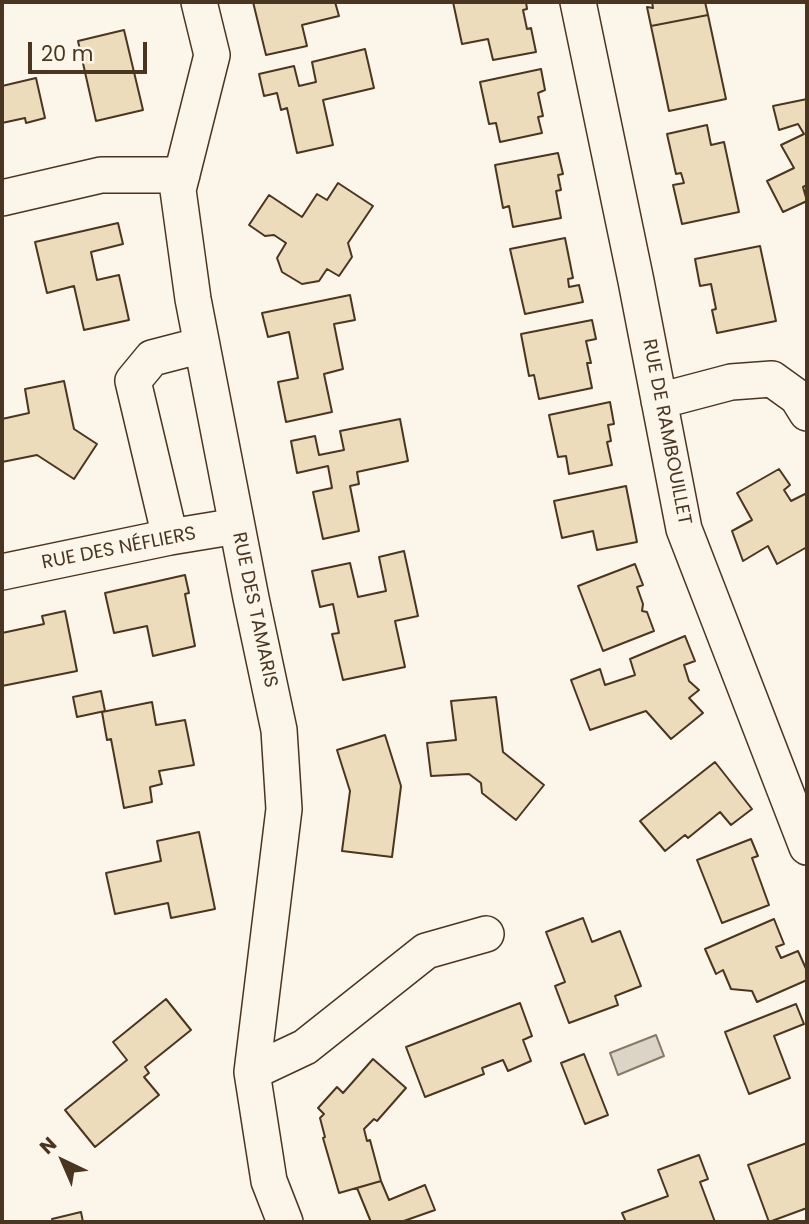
<!DOCTYPE html>
<meta charset="utf-8">
<style>
body{margin:0}
#map{position:relative;width:809px;height:1224px;overflow:hidden;background:#fbf6e9;font-family:Poppins,sans-serif}
canvas{display:block}
.frame{position:absolute;inset:0;border:4px solid #4a3520;pointer-events:none}
.north{position:absolute;left:28px;top:1126px;width:70px;height:70px;-webkit-text-stroke:5px #fbf6e9;paint-order:stroke;rotate:316deg;font-size:19px;font-weight:700;line-height:28px;text-align:center;color:#4a3520}
.north::after{content:'';display:block;margin:auto;width:24px;height:32px;background:#4a3520;clip-path:polygon(50% 0,100% 100%,50% 72%,0 100%)}
.scale{position:absolute;left:28px;top:42px;width:119px;height:32px;box-sizing:border-box;border:4px solid #4a3520;border-top:0;padding-left:9px;font-size:21px;line-height:24px;white-space:nowrap;color:#4a3520;-webkit-text-stroke:5px #fbf6e9;paint-order:stroke}
</style>
<div id="map">
<canvas width="809" height="1224"></canvas>
<div class="frame"></div>
<div class="north">N</div>
<div class="scale">20 m</div>
</div>
<script>
const c = document.querySelector('canvas').getContext('2d');
c.lineJoin = 'round';
function paint(path, color) { c.fillStyle = color; c.fill(path, 'evenodd'); }
function trace(path, color, width, dash) { c.strokeStyle = color; c.lineWidth = width; c.lineCap = dash ? 'butt' : 'round'; c.setLineDash(dash || []); c.stroke(path); }
function label(font, color, halo, rows, align = 'center') {
  c.font = font + ' Poppins,sans-serif'; c.lineWidth = 5; c.setLineDash([]); c.textBaseline = 'middle'; c.strokeStyle = halo; c.fillStyle = color; for (const [text, x, y, turn = 0] of rows) {
    c.save(); c.translate(x, y); c.rotate((+turn || 0) * Math.PI / 180); c.textAlign = isNaN(turn) ? turn : align; if (halo) c.strokeText(text, 0, 0); c.fillText(text, 0, 0); c.restore();
  }
}
const water = new Path2D(`
 M656,1035L664,1056L618,1075L610,1053Z`);
paint(water, '#dcd4c6');
trace(water, '#887966', 2);
const building = new Path2D(`
 M253,2H335L339,16L302,25L307,46L266,55Z
 M453,2H526L527,9L523,10L527,29L531,28L536,52L493,60L488,39L462,44Z
 M652,2H705L708,15L651,26L647,7L653,8Z
 M708,15L726,99L669,111L651,26Z
 M124,30L143,110L96,121L78,41Z
 M365,49L374,88L323,100L333,145L297,153L287,108L281,110L277,93L264,96L259,74L294,66L299,86L316,82L312,62Z
 M541,69L545,90L538,93L543,116L538,117L542,133L500,142L496,123L489,124L480,82Z
 M36,78L45,118L26,123L25,118L2,123V86Z
 M807,99V185L803,187L807,201L783,212L767,181L794,168L781,145L804,134L798,124L779,130L773,106Z
 M707,125L711,145L724,142L739,212L682,224L673,185L684,183L681,173L676,174L667,134Z
 M558,153L563,174L558,175L561,190L556,191L561,218L513,227L509,206L503,208L495,165Z
 M338,183L373,206L348,243L352,257L339,276L327,269L319,281L302,284L282,272L277,258L286,243L274,235L265,236L249,225L269,195L302,217L317,194L327,200Z
 M118,223L123,244L91,252L97,280L119,275L129,320L84,330L74,286L47,293L35,242Z
 M565,238L573,278L568,279L569,287L579,285L583,302L525,314L510,249Z
 M760,246L776,321L717,333L712,310L716,309L711,284L700,286L695,259Z
 M350,295L355,320L334,324L343,369L324,374L332,412L286,422L278,382L298,378L289,332L268,337L262,313Z
 M592,320L596,339L586,341L591,363H587L592,388L539,399L534,375L529,376L521,334Z
 M64,381L74,429L97,444L74,479L37,455L2,462V419L29,413L25,389Z
 M610,402L614,424L608,425L611,441L607,442L612,465L569,474L566,456L558,457L549,415Z
 M400,419L408,461L357,472L359,484L350,486L359,531L323,539L313,492L332,488L328,466L297,473L291,441L315,436L319,455L344,450L340,431Z
 M779,469L790,485L784,490L791,501L807,493V547L777,564L768,546L743,561L732,531L752,520L737,493Z
 M626,486L637,542L597,550L593,531L562,538L554,501Z
 M404,551L418,616L395,621L405,667L343,680L332,634L339,633L333,604L320,607L312,571L350,563L358,597L386,591L379,557Z
 M635,564L643,585L637,587L643,604L642,611L647,612L654,631L603,651L578,586Z
 M185,575L189,593L185,594L195,646L153,656L147,626L114,633L105,593Z
 M65,611L77,671L2,686V633L44,624L42,616Z
 M685,636L695,661L684,665L689,681L699,690L689,698L703,713L671,739L646,711L590,730L571,680L600,669L605,685L635,675L630,659Z
 M101,691L105,711L77,717L73,697Z
 M496,697L503,752L544,785L516,820L482,793L481,783L469,774L431,776L427,743L456,740L451,701Z
 M152,702L156,725L185,720L194,765L159,771L162,784L150,787L152,802L124,808L111,739L107,740L102,712Z
 M385,735L401,786L392,857L342,851L350,791L337,750Z
 M715,762L752,809L731,825L720,812L688,838L685,835L665,851L640,821Z
 M199,832L215,909L171,918L168,903L115,914L106,873L161,861L157,841Z
 M751,839L758,856L752,858L769,905L722,923L697,860Z
 M583,918L592,942L620,931L641,986L615,996L618,1005L569,1023L555,986L565,982L546,932Z
 M774,919L784,944L776,947L781,958L798,951L807,971V980L757,1002L752,991L731,989L723,970L716,974L705,949Z
 M166,999L191,1030L145,1067L149,1073L144,1077L159,1095L95,1147L65,1110L127,1060L113,1042Z
 M520,1003L532,1036L523,1040L531,1061L508,1071L503,1060L482,1068L484,1074L425,1097L406,1047Z
 M796,1004L804,1024L774,1036L790,1078L749,1094L725,1032Z
 M584,1054L608,1115L585,1124L561,1063Z
 M373,1059L406,1088L377,1121L374,1119L364,1129L367,1141L370,1140L381,1181L339,1193L323,1138L325,1137L320,1118L324,1114L318,1108L337,1087L343,1093Z
 M807,1143V1208L769,1222L748,1165Z
 M699,1155L708,1179L700,1182L715,1222H626L622,1213L668,1196L658,1170Z
 M381,1181L389,1200L425,1185L435,1210L401,1222H371L357,1188Z
 M81,1212L83,1222H53L52,1219Z`);
paint(building, '#ecdcbc');
trace(building, '#4a3520', 2);
const minor = new Path2D(`
 M199,2L212,55L178,190L193,299L251,598L279,730L284,809L252,1072L269,1181L285,1222
 M578,2L636,281L684,529L807,847
 M2,198L101,175H182
 M659,401L731,382L772,379L797,397L807,413
 M170,537L133,381L152,358L202,345
 M2,572L170,537L237,526
 M252,1072L305,1047L426,951L486,934`);
trace(minor, '#4a3520', 38);
trace(minor, '#fbf6e9', 35);
label('19px', '#4a3520', '#fbf6e9', [
 ["RUE DE RAMBOUILLET",666,432,79],
 ["RUE DES NÉFLIERS",119,549,-11],
 ["RUE DES TAMARIS",254,610,78]
]);
</script>
